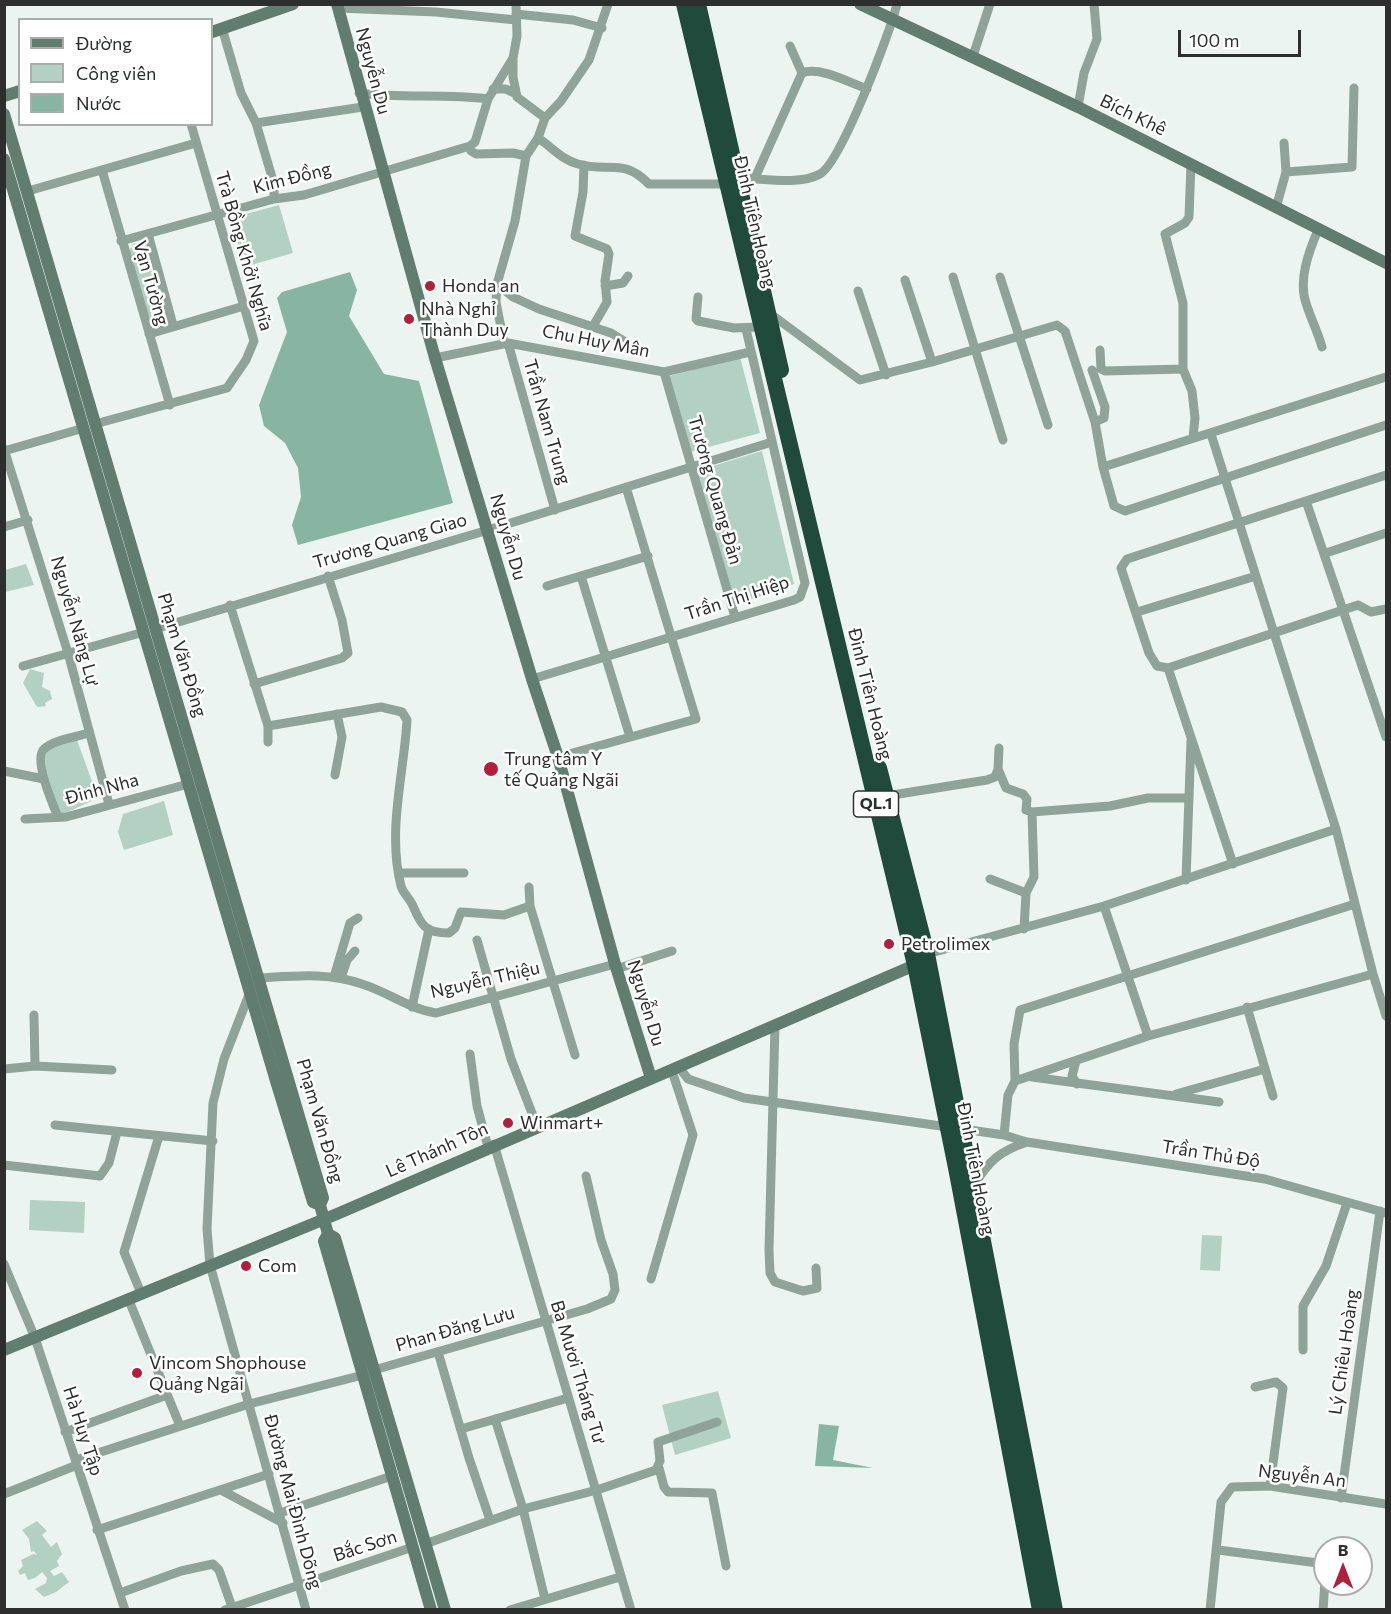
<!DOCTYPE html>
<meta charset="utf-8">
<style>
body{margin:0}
#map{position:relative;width:1391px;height:1614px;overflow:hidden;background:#ecf4f1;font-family:Commissioner,sans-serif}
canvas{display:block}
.frame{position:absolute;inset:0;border:6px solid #2c2f2e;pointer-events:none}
.legend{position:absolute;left:18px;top:18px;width:195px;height:108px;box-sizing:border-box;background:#fff;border:2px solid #abacab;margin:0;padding:8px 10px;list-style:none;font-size:18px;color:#2c2f2e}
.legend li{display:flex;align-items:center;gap:12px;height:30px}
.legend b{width:30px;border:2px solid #abacab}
.north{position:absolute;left:1313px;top:1536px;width:60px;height:60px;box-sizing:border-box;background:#fff;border:2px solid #abacab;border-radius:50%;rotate:0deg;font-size:16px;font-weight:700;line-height:24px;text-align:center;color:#2c2f2e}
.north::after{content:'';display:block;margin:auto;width:21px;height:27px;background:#b21f3a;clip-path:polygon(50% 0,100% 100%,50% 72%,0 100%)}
.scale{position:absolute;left:1178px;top:30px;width:123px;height:27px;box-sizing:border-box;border:3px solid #2c2f2e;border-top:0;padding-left:8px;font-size:18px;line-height:21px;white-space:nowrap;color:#2c2f2e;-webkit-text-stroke:4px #fff;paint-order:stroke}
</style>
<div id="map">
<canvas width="1391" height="1614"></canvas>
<div class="frame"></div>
<ul class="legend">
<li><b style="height:8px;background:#617c71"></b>Đường</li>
<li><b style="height:16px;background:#b2d0c3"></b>Công viên</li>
<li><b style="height:16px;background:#88b5a3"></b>Nước</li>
</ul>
<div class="north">B</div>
<div class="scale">100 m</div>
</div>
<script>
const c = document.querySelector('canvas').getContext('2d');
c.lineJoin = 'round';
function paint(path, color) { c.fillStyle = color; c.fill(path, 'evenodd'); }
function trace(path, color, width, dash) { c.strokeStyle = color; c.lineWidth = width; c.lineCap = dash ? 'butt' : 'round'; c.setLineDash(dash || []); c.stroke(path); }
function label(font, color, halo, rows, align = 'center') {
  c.font = font + ' Commissioner,sans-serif'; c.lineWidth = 5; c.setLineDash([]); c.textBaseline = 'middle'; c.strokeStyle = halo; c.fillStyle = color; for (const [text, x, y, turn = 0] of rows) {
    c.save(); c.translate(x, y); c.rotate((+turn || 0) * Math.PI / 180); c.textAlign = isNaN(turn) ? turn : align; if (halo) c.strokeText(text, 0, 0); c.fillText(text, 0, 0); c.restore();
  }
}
paint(new Path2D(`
 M279,205L293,253L244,267L231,218Z
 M134,243L145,248L165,318L159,326L149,323L129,251Z
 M740,357L760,433L690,452L669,376Z
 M762,451L794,584L733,606L693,472Z
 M26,564L34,585L5,592V570Z
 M30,669L44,673L42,687L50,691L52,699L45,703L46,706L37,707L23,683Z
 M77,740L98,798L57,817L38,753Z
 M164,801L173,835L124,850L118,832L123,814Z
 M30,1200L85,1202L84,1233L29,1230Z
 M1202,1235L1222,1236L1220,1271L1200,1270Z
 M718,1391L731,1438L675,1455L662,1405Z
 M37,1521L47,1531L42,1535L51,1547L57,1542L62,1554L57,1561L59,1566L50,1571L54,1576L62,1572L69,1582L56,1592L44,1597L35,1589L46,1583L47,1578L42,1572L35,1578L28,1580L25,1573L20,1575L18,1571L23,1566L21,1560L33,1554L37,1555L34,1551L31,1552L29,1539L22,1530Z`), '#b2d0c3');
paint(new Path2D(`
 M350,272L357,290L349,316L384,374L419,381L453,503L298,545L292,525L301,497L298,468L285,443L264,426L259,405L287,332L277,298L282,292Z
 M819,1424L839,1426L833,1460L873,1468L815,1466Z`), '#88b5a3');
trace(new Path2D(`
 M338,8L436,12L516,20
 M516,14L573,20L602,28
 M222,28L241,93L256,123L274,184V199
 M790,46L802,73
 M973,56L990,4
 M513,58V77L517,97L545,118
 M493,89H506L516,94
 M359,93C402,99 445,93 488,99
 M1078,107L1084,73L1097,39L1094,4
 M256,123L363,107
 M538,138C552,147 562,160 578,164C609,173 622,157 649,184H726
 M1284,143L1286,172
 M470,146L475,142L488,99L513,58L517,36L516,4
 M470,146L471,151L476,154L513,153L526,156
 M1191,164L1189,217L1185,223L1165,234L1183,303V369L1192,391L1195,418L1193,438
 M584,165L583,192L575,236L607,249L609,254L605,281L607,302L592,328
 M102,170L170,405
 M738,178C762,178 798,186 820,174C841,162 890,33 897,4
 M755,178L802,73C820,66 850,83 867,89
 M28,191L196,143
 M1276,208L1286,172L1352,167L1354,88
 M1318,230C1309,251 1298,280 1306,303C1310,317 1318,332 1322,347
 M148,234L173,325
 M121,241L274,199L304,195L470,146
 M953,277L1003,440
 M1000,277L1048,425
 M905,280L932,362
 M497,284L513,297L539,309L611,333L632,346
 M605,286L623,283L628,276
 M858,291L886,375
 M698,297L696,319L698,321L734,328L759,327
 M768,312L860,380L932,362L1057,325L1065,331L1095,422L1103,467L1114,506L1125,511L1386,425
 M149,334L244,306
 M504,343L496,302L497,284L515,221L526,156L538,138L545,118L561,101L589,60L608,4
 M508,343L555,510
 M1100,350L1101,369L1105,371L1183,369
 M435,358L508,343L664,372L750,352
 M1092,370L1105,407L1104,418L1095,422
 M664,372L735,617
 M95,424L227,388L246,360L254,341L191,124
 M1211,434L1336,829L1373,974L1386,1016
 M4,449L68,653L109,804
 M4,451L84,428
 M1103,467L1386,377
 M1306,501L1386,737
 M4,527L28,520
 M1326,553L1386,533
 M581,576L630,737
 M547,586L648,556
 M230,605L268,726V742
 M1137,612L1256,576
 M155,629L488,530L772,442
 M23,666L144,632
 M1168,668L1157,666L1149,653L1121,568L1127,559L1386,475
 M532,679L794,600L800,597L805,583L746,329
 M254,684L342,658L348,653L342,620L328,576
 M268,726L381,707L402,712L407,720C404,774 387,831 401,886C403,893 410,899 413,906C421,925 425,933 449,933L455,928L461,912L504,915L530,906
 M558,757L696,719L626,487
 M998,769L999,748
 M4,771L44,779
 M335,775L342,737L337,714
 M886,796L987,780L995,777L998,769L1006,788L1023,794L1027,799L1026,810L1032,812
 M58,817C53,805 33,759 44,749C53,740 76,737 89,733
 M25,819L66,817L188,784
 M1233,864L1168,668L1358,605L1371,612L1386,609
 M399,873H464
 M990,879L1026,893
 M1186,880L1191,741
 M529,887L530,906L575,1055
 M1104,906L1148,1036
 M1024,929L1026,893L1034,877L1032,812L1110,806L1148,798H1188
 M477,940L511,1059L537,1126
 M927,954L1104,906L1336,829
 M616,969L672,951
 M334,977L350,923L358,918
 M260,978C294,976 329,972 362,984C388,992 409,1009 436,1013L615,964
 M341,978L347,960L355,951
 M250,992L224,1059L213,1103L207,1229L210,1265L306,1610
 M412,1007L429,929
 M1247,1007L1273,1096
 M34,1015L35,1066
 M775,1025L769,1250L770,1273L775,1282L803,1291L817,1288L816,1268
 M470,1054L477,1106L488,1147
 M1076,1061L1072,1076L1077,1084
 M678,1066L688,1079L744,1098L948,1127
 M4,1069L35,1066L112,1070
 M1032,1077L1219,1102
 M1015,1081L1014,1044L1020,1010L1355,904
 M1176,1094L1265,1069
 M55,1125L213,1141
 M963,1129L1004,1135L1027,1142L1265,1179L1386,1213
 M1004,1135L1008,1095L1015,1081L1148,1036L1373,974
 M494,1144L631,1610
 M4,1165L100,1176L109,1163L117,1132
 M974,1186C988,1161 1000,1151 1027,1142
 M4,1264L35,1338L125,1610
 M651,1279L693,1135L672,1071
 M141,1293L124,1252L159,1136
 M128,1298L180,1426
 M1303,1350V1306L1326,1266L1347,1203
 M438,1352L469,1458L490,1520
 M374,1370L587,1309L611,1299L615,1290L613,1274L601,1240L586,1176
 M1255,1387L1276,1382L1283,1388L1270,1486
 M495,1419L523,1509L545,1599
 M461,1429L568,1398
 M65,1432L167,1395
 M76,1460L249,1404L363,1375
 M659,1468L664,1487L668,1492L712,1493L726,1566
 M221,1490L283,1523
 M4,1494L77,1465
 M1341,1498L1380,1211
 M280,1513L392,1476
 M97,1530L269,1474
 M425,1544L523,1509L597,1490L656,1470L660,1461L658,1442L717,1422
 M1218,1550L1318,1563L1325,1569
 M120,1593L181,1571L213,1564L219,1570L232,1607
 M225,1610L413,1547
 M510,1610L620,1577
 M1210,1610L1221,1502L1232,1487L1270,1486L1386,1504
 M1323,1610L1325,1581`), '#90a39a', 9);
trace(new Path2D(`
 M337,4L435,358L532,679L558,757L615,964L651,1078
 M860,4L1078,107L1386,263
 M212,32L293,4
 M4,96L20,91
 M4,114L323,1198L320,1205L328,1234L324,1241L431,1610
 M4,159L276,1081L313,1202L320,1205
 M328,1234L335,1238L445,1610
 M4,1350L337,1214L915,965`), '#617c71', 12);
trace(new Path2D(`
 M684,4L915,965L957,1173L1040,1610
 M698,4L781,370
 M879,768L927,954L1055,1610`), '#204a3b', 16);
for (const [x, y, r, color] of [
 [430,286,6,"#b21f3a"],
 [409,319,6,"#b21f3a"],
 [491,769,8,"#b21f3a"],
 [889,944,6,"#b21f3a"],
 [508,1123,6,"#b21f3a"],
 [246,1266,6,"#b21f3a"],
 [137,1373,6,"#b21f3a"]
]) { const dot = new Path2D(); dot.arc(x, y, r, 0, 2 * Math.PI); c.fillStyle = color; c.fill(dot); trace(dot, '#fff', 2); }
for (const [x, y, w] of [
 [876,804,45]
]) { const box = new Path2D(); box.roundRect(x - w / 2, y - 13, w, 26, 4.5); c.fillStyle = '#fff'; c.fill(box); trace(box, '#2c2f2e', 1.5); }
label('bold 16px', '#2c2f2e', null, [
 ["QL.1",876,804]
]);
label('18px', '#2c2f2e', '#fff', [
 ["Nguyễn Du",373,71,75],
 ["Bích Khê",1133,115,26],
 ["Kim Đồng",292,178,-14],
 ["Đinh Tiên Hoàng",755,222,77],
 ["Trà Bồng Khởi Nghĩa",244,251,74],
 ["Vạn Tường",151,283,74],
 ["Chu Huy Mân",596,341,11],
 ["Trần Nam Trung",547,422,74],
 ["Trương Quang Đản",715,490,74],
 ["Nguyễn Du",508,537,74],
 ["Trương Quang Giao",390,541,-16],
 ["Trần Thị Hiệp",737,598,-18],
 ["Nguyễn Năng Lự",75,621,74],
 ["Phạm Văn Đồng",182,655,73],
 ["Đinh Tiên Hoàng",870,694,76],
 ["Đinh Nha",102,789,-15],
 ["Nguyễn Thiệu",485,980,-13],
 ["Nguyễn Du",646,1003,73],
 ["Phạm Văn Đồng",320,1121,74],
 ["Lê Thánh Tôn",437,1150,-24],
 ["Trần Thủ Độ",1211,1154,9],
 ["Đinh Tiên Hoàng",976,1169,79],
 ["Phan Đăng Lưu",455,1329,-16],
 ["Lý Chiêu Hoàng",1344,1352,-82],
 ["Ba Mươi Tháng Tư",578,1372,73],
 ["Hà Huy Tập",83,1431,72],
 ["Nguyễn An",1302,1476,7],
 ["Đường Mai Đình Dõng",293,1502,75],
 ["Bắc Sơn",365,1546,-18]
]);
label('18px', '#2c2f2e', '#fff', [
 ["Honda an",442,286],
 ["Nhà Nghỉ",421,309],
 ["Thành Duy",421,330],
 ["Trung tâm Y",504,759],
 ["tế Quảng Ngãi",504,780],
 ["Petrolimex",901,944],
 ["Winmart+",520,1123],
 ["Com",258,1266],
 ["Vincom Shophouse",149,1363],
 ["Quảng Ngãi",149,1384]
], 'left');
</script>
